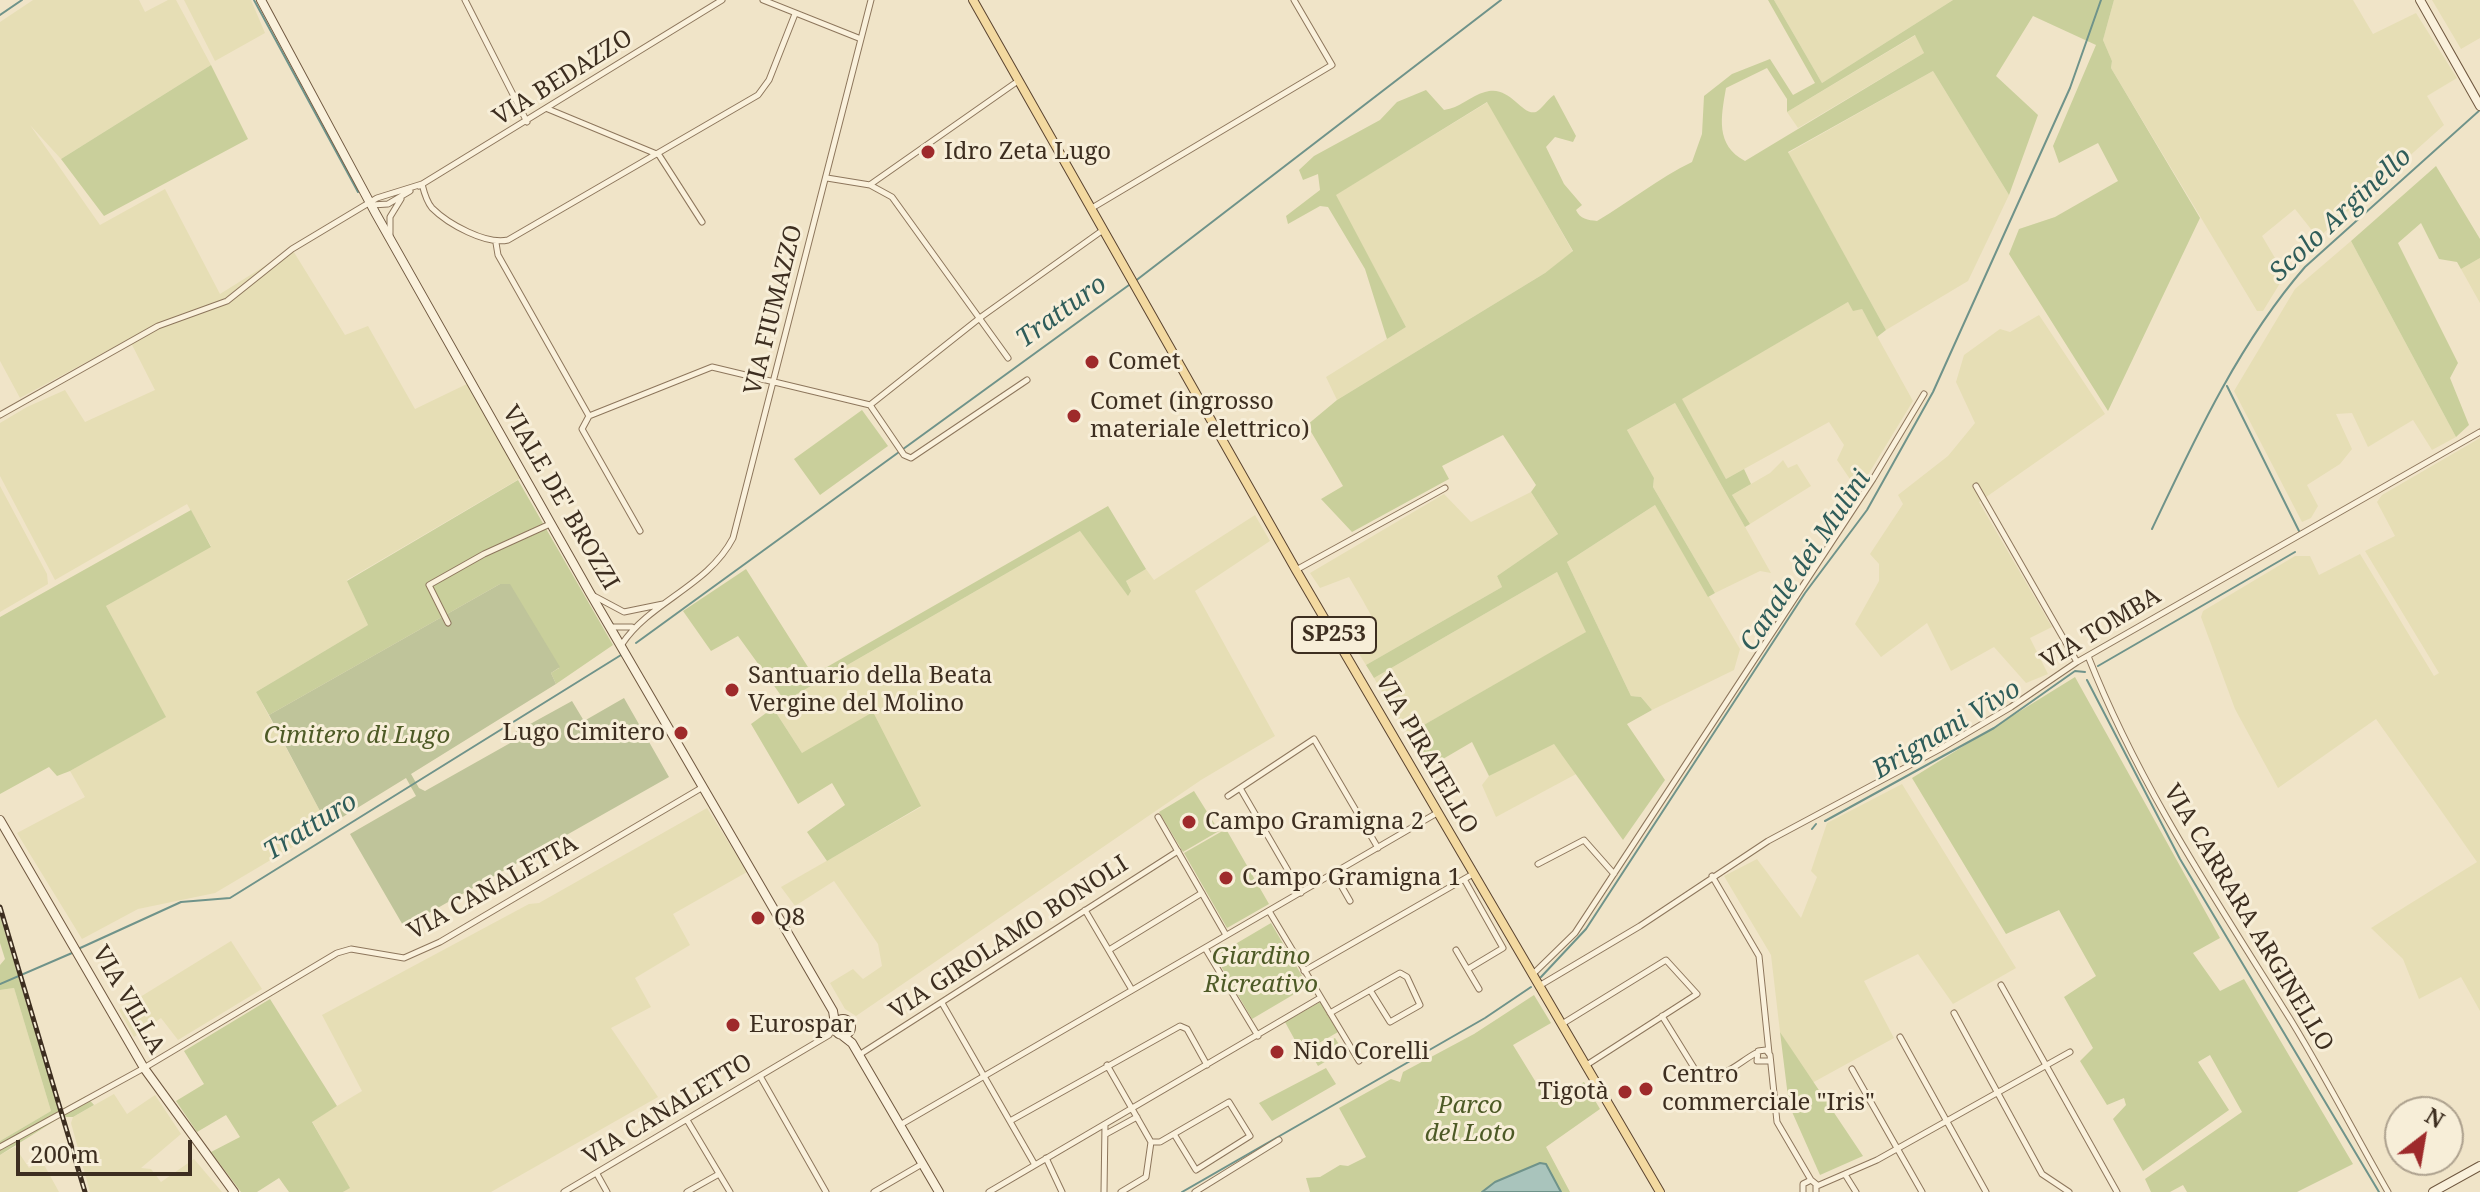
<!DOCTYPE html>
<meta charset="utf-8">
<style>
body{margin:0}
#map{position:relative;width:2480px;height:1192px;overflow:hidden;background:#f0e4c8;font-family:"Noto Serif",serif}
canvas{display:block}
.north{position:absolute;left:2384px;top:1096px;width:80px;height:80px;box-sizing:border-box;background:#f7eed8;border:2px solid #ada18e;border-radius:50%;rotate:31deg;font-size:22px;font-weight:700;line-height:32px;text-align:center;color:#3d2e20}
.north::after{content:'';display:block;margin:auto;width:28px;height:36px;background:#9e2a2b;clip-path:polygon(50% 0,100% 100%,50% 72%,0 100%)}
.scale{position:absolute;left:16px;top:1140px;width:176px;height:36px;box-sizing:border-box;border:4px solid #3d2e20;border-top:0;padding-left:10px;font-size:24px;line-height:28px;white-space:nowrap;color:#3d2e20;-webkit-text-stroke:6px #f7eed8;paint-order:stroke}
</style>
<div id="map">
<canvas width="2480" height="1192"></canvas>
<div class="north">N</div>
<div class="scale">200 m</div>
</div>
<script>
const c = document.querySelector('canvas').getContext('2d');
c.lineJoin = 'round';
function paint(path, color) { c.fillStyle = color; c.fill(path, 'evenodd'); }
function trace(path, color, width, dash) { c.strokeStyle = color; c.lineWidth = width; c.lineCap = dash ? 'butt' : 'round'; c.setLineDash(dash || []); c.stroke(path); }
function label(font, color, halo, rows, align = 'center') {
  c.font = font + ' "Noto Serif",serif'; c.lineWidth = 6; c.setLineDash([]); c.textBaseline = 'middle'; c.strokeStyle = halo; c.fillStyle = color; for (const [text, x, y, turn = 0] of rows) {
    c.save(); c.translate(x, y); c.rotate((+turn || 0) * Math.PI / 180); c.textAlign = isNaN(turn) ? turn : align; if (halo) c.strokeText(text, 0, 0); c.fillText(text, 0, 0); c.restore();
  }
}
paint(new Path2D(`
 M33,0H139L145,12L168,0H176L211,65L61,159L30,125L100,225L165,189L220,294L292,249L345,335L368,326L415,409L471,382L524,476L347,580L368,625L256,692L328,826L215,893L138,909L82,939L17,833L85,797L70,771L165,717L106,606L211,546L187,504L55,580L0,476V423L27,407L65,390L85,422L155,390L129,339L20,398L0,361V22Z
 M184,0H251L265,33L215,61Z
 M1774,0H1953L1822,83Z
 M2114,0H2353L2373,34L2416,13L2457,78L2427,96L2444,125L2318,238L2295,209L2262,236L2285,275L2263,311H2257L2111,68L2112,61L2103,40Z
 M2432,0H2480V38L2461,49Z
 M1916,35L1924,53L1798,128L1787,112Z
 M1933,71L2009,195L1968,281L1886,330L1788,153Z
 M1488,102L1573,252L1545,273L1337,400L1326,377L1406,327L1335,195Z
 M2351,241L2456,437L2432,450L2413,420L2368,447L2352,413L2336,414L2352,449L2340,464L2307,485L2318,506L2311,518L2302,522L2234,391L2295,289Z
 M2480,258V303L2461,269Z
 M1848,302L1862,309L1913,401L1863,483L1856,488L1837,460L1844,445L1829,422L1726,479L1681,399Z
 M2039,315L2105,414L1979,502L2052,627L2030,638L2048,674L2026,683L1994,647L1951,671L1927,623L1881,657L1855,624L1879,581V564L1870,554L1903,504L1898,495L1948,456L1975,423L1956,382L1964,355L2000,329L2010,332Z
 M1675,403L1771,573L1760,571L1715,593L1653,487L1654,478L1627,430Z
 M2480,438V1011L2461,977L2419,999L2403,959L2371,928L2477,862L2435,802L2376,719L2278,788L2235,709L2201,617L2203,611L2295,556H2310L2319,575L2360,554L2434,676L2439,673L2365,551L2395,536L2377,502L2382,495Z
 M1783,460L1788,468L1797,464L1811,486L1750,524L1732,495L1770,473Z
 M0,486L47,574L48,584L0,612Z
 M1531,492L1558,534L1497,576L1502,587L1366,665L1351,641L1377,626L1362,599L1349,577L1320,588L1310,573L1444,494L1471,522Z
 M1655,505L1740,649L1734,670L1652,710L1641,697L1631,696L1567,562Z
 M1255,515L1270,541L1195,591L1275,736L1201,780L856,1016L845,1009L830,983L853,969L863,979L882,966L878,944L834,881L795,906L781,887L921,807L802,753L773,708L1080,531L1131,591L1126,581L1146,569L1154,580Z
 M1557,572L1587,632L1408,734L1374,678Z
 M1553,743L1578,773L1496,817L1482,785L1489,776Z
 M1902,784L2016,968L1953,1004L1918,954L1864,981L1894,1038L1812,1083L1780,1032L1771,955L1724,876L1757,859L1801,918L1817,877L1811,871L1827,823Z
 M707,808L747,872L673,914L690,945L635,978L651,1007L611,1028L658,1097L491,1192H343L349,1188L312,1121L362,1091L322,1015L529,904L539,903Z
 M231,941L262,989L178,1040L161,1018L134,1037L119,1010Z
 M14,988L51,1111L0,1141V990Z
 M114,1094L127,1114L155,1095L181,1134L141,1168L151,1169L161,1182L194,1159L222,1192H90L71,1123L73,1117Z
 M15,1147L29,1168L42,1161L59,1192H0V1155Z`), '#e6deb5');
paint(new Path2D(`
 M1768,0H1774L1822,83L1953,0H2114L2103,40L2112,61L2111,68L2200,218L2108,411L2009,254L2019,229L2055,217L2118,181L2098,143L2059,163L2053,146L2096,45L2033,16L1996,76L2038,115L2009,195L1933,71L1788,152L1886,330L1877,337L1862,309L1853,311L1848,302L1682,399L1726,479L1744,469L1751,484L1732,495L1750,524L1745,527L1675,403L1627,430L1654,478L1653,487L1715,593L1708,597L1655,505L1567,562L1631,696L1641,697L1652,710L1627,724L1665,780L1623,840L1554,744L1489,776L1472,742L1431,766L1408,734L1586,632L1557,572L1374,678L1366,665L1502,587L1497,576L1558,534L1531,492L1536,485L1503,435L1442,466L1449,479L1352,532L1321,499L1343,486L1307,425L1337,400L1545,273L1573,251L1487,102L1336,195L1406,327L1387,339L1365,269L1328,207L1320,206L1288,224L1286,216L1320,190L1318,174L1303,180L1299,170L1314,156L1380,120L1397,102L1426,90L1444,110C1460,108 1470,96 1485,92C1510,84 1521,116 1536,112C1541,110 1548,99 1554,95L1576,136L1573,142L1555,137L1546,147L1564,184L1582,205L1576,210C1580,219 1588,220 1597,221C1629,202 1659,178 1692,162L1702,134L1704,96L1732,74L1770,59L1793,95L1815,83ZM1915,35L1924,53L1745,161C1715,145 1721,117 1726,88L1767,68L1787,99V112Z
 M211,65L248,139L104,216L61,159Z
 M2436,166L2480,239V258L2461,269L2457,262L2439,259L2421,223L2398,243L2458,363L2450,378L2469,425L2456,437L2351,241Z
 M862,410L888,446L820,495L794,459Z
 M518,480L613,645L556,684L551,673L559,668L500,584L269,715L256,692L368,625L347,581Z
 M1108,506L1146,569L1126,581L1131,591L1128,596L1080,531L785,701L738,636L711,651L683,611L746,569L813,675Z
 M191,510L211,547L106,606L166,717L70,771L57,776L49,767L0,794V617Z
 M2075,677L2220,938L2193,953L2220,991L2244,979L2353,1164L2297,1192H2187L2183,1185L2170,1192H2151L2145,1179L2242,1112L2210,1055L2198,1062L2229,1110L2143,1171L2113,1119L2126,1105L2124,1098L2107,1105L2080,1061L2093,1048L2064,997L2096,976L2059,910L2006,934L1912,778Z
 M773,708L802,753L873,712L921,806L827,861L807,832L845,805L832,783L798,804L751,724Z
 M1194,791L1219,831L1183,852L1159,812Z
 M1226,829L1269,904L1227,928L1184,853Z
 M0,916L59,1111L86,1096L94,1105L73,1117H61L0,1155V1141L51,1111L14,988L0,990V965L5,959L0,943Z
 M1271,923L1308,986L1252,1019L1215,956Z
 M1534,995L1551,1023L1513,1045L1548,1102L1584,1082L1600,1109L1546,1147L1570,1192H1310L1306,1178L1320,1177L1340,1165L1348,1166L1366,1157L1339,1108L1391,1079L1400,1082L1403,1072L1474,1034Z
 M270,999L337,1106L312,1122L350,1188L343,1192H289L279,1178L257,1192H241L211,1152L240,1137L226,1115L197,1132L176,1101L204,1084L184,1051Z
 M1320,1002L1338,1032L1302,1053L1285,1022Z
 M1780,1032L1863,1156L1820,1175L1789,1105Z
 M1335,1038L1343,1051L1318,1066L1310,1052Z
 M1326,1068L1336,1084L1272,1121L1259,1103Z`), '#c9cf9b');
paint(new Path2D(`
 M500,584H510L560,667L551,673L556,684L411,774L419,788L425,791L512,742V734L572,701L584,721L624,698L669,777L404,927L350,834L416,796L406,778L328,826L269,715Z`), '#bfc49a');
const water = new Path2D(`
 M1540,1163L1546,1164L1561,1192H1482L1495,1182Z`);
paint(water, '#a9c4bc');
trace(water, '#6f938a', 2);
trace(new Path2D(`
 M254,0L358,192
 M0,15L22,0
 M1134,282L1501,0
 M2227,386L2299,531
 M2152,529C2195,438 2239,343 2305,267L2480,110
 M636,643L1129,285
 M2098,666L2295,552
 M2087,680L2180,859L2379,1192
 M1825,821L1994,728L2075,671L2085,672
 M1812,829L1816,824
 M78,949L181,902L230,898L621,655
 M1541,977L1586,929L1805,593L1867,510L1933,392L2070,88L2101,0
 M0,984L72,953
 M1182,1192L1485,1018L1531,987`), '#6f938a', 2);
const street = new Path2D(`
 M465,0L527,122
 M763,0L861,39
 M548,109L659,155L702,222
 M827,178L870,185L892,197L1008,358
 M422,184C424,192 426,201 432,208C448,224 486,245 508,240L758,95L769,80L795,14
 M871,184L1018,81
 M419,186L722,0
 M372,205L388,204L410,191
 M1092,208L1332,65L1294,0
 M390,234V217L401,199
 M496,243L498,255L589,416
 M870,405L904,455L911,458L1027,380
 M0,415L158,326L227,301L292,249L377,198L422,184
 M1976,486L2077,662
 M640,531L582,429L589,416L712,367L870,405L981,317L1103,230
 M1296,570L1445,488
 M594,596L624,612L663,604
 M448,623L429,585L484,554L550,524
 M612,627H632
 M622,644C651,601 708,586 733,538L871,0
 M2088,656C2140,788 2218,903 2292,1022C2326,1078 2356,1136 2388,1192
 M1240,788L1301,893
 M1228,796L1314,739L1378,848
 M1158,817L1226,935
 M1538,864L1584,840L1614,874
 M1334,873L1350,901
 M1712,876L1759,956L1769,1053
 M1464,879L1503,948L1468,969
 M1085,910L1132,990
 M1269,911L1359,1061
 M1205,948L1258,1036
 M1109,950L1202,893
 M1456,950L1479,989
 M1304,971L1473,874
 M1532,975L1575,933L1873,479L1924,394
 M2001,985L2117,1192
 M1539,986L1640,926L1768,841L1940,749L2011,707L2077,662L2480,432
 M942,1003L1035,1165
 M1330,1013L1400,973L1407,977L1420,1005L1390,1022L1370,990
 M1954,1013L2042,1174L2069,1192
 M1662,1016L1696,1071C1718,1086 1737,1063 1756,1053
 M1562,1024L1666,960L1697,994L1585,1066
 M1900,1037L1986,1192
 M859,1055L1178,851
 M1768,1061H1757L1758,1051L1766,1050L1770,1055L1777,1122L1811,1180
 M1107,1065L1151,1142L1146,1177L1121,1192
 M1852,1069L1922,1192
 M760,1076L826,1192
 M687,1120L730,1192
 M1010,1121L1180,1026L1187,1029L1207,1065
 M900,1125L1437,813
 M1106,1134L1137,1117
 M1151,1142H1160L1229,1102L1250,1136L1196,1170L1174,1134
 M0,1147L144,1068L337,953L351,949L404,958L440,942L703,787
 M1046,1158L1062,1192
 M597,1174L607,1192
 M1846,1176L1856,1192
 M1817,1186L1877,1160L2070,1052
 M564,1192L829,1035L834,1026
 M687,1192L719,1174
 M874,1192L922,1164
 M989,1192L1320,998
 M1104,1192L1105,1125
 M1195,1192L1279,1140
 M1803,1192V1184L1811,1180L1816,1184V1192`);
const secondary = new Path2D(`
 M261,0L376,214L590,593L833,1011L835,1023
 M2420,0L2480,106
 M0,820L144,1068L234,1192
 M835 1027a8 8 0 1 1 16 0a8 8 0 1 1-16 0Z
 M843,1036L852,1043L939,1192
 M2433,1192L2480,1166`);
const primary = new Path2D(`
 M973,0L1296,570L1660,1192`);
trace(street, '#8d765c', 7);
trace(secondary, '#6f573f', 10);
trace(primary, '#5b4430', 10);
trace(street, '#faf1dc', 5);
trace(secondary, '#faf1dc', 8);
trace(primary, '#f3d9a0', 8);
const rail = new Path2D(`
 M0,907L85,1192`);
trace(rail, '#3d2e20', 5);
trace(rail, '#f7eed8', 2, [6]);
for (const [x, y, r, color] of [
 [928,152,8,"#9e2a2b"],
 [1092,362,8,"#9e2a2b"],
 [1074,416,8,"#9e2a2b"],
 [732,690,8,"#9e2a2b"],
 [681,733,8,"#9e2a2b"],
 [1189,822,8,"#9e2a2b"],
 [1226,878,8,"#9e2a2b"],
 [758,918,8,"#9e2a2b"],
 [733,1025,8,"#9e2a2b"],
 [1277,1052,8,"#9e2a2b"],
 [1646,1089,8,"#9e2a2b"],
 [1625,1092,8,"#9e2a2b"]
]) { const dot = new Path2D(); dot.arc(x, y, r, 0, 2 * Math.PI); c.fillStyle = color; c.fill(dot); trace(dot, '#f7eed8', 3); }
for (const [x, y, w] of [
 [1334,635,84]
]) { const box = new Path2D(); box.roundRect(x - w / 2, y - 18, w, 36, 6); c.fillStyle = '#f7eed8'; c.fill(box); trace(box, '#3d2e20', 2); }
label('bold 22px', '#3d2e20', null, [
 ["SP253",1334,635]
]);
label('24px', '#3d2e20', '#f7eed8', [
 ["VIA BEDAZZO",563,78,-32],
 ["VIA FIUMAZZO",774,310,-76],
 ["VIALE DE' BROZZI",560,498,60],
 ["VIA TOMBA",2101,629,-31],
 ["VIA PIRATELLO",1426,754,60],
 ["VIA CANALETTA",493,888,-29],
 ["VIA CARRARA ARGINELLO",2248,918,59],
 ["VIA GIROLAMO BONOLI",1009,938,-33],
 ["VIA VILLA",128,1000,60],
 ["VIA CANALETTO",668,1110,-31]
]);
label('24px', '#3d2e20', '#f7eed8', [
 ["Idro Zeta Lugo",944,152],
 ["Comet",1108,362],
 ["Comet (ingrosso",1090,402],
 ["materiale elettrico)",1090,430],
 ["Santuario della Beata",748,676],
 ["Vergine del Molino",748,704],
 ["Lugo Cimitero",665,733,"right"],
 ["Campo Gramigna 2",1205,822],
 ["Campo Gramigna 1",1242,878],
 ["Q8",774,918],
 ["Eurospar",749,1025],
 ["Nido Corelli",1293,1052],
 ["Centro",1662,1075],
 ["commerciale \"Iris\"",1662,1103],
 ["Tigotà",1609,1092,"right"]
], 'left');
label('italic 24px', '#4d5a26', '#f7eed8', [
 ["Cimitero di Lugo",357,736],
 ["Giardino",1261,957],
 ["Ricreativo",1261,985],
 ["Parco",1470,1106],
 ["del Loto",1470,1134]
]);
label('italic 26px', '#2f5d5a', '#f7eed8', [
 ["Scolo Arginello",2341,215,-43],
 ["Tratturo",1062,312,-36],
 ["Canale dei Mulini",1806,561,-56],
 ["Brignani Vivo",1947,730,-31],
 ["Tratturo",311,827,-32]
]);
</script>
